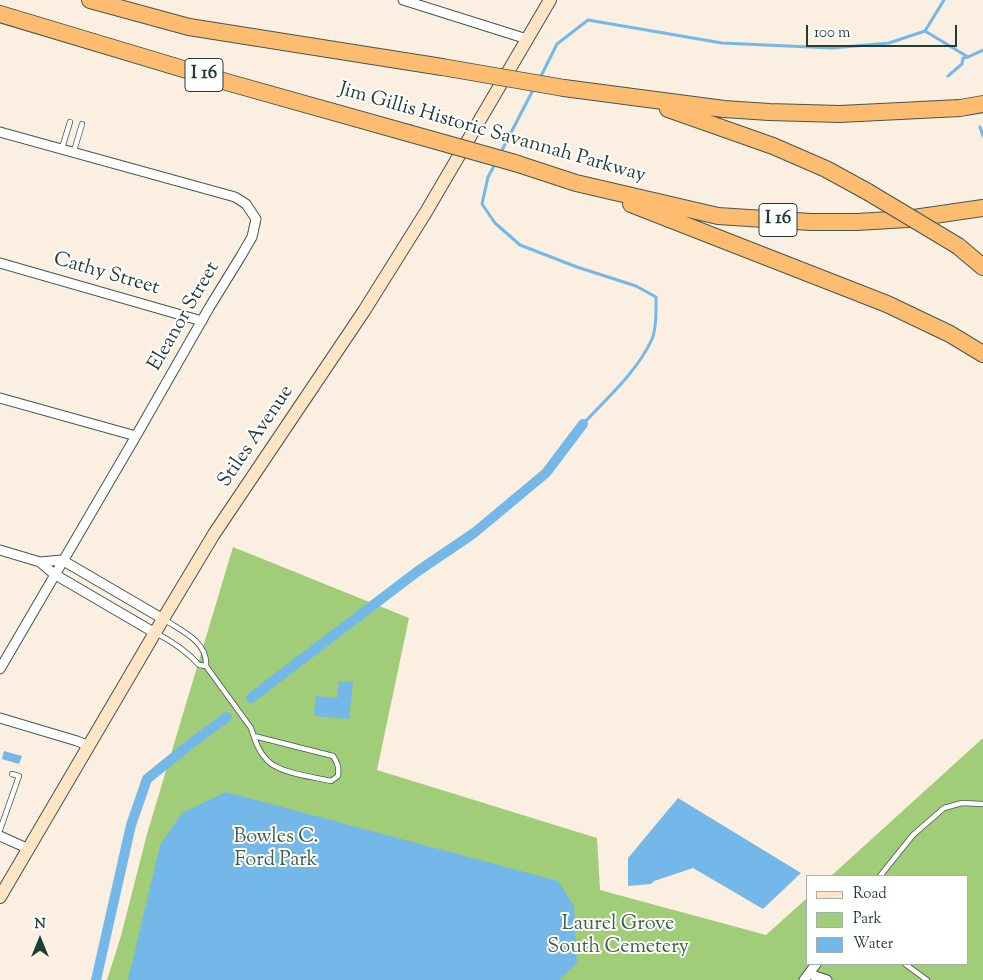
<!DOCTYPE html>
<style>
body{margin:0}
#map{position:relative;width:983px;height:980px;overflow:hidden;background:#faefe1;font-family:"Sorts Mill Goudy",serif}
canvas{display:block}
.legend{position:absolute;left:806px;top:875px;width:162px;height:90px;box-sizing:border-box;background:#fff;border:1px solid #a5b1ae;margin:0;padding:6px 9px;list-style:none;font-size:15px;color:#1f3d34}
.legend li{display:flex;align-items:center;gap:10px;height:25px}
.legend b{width:25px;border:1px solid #a5b1ae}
.north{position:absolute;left:15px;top:915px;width:50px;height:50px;-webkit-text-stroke:4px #fff;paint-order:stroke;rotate:0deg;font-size:14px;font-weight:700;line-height:20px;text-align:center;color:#1f3d34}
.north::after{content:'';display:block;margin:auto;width:18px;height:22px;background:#1f3d34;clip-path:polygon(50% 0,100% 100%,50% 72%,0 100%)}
.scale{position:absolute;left:806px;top:25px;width:151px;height:22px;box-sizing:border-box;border:2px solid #1f3d34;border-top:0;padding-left:6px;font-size:15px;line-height:18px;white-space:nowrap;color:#1f3d34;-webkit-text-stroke:4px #fff;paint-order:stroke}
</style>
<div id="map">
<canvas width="983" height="980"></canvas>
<ul class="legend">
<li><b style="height:6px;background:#ffe4c6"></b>Road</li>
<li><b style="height:14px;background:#a1cc78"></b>Park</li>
<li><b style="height:14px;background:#74b8ea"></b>Water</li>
</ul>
<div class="north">N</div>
<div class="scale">100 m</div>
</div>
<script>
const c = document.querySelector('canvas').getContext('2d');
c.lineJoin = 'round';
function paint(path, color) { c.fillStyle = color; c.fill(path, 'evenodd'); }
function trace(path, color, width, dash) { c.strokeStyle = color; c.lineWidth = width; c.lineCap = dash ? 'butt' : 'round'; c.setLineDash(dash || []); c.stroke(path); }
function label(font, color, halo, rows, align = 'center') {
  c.font = font + ' "Sorts Mill Goudy",serif'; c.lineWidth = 4; c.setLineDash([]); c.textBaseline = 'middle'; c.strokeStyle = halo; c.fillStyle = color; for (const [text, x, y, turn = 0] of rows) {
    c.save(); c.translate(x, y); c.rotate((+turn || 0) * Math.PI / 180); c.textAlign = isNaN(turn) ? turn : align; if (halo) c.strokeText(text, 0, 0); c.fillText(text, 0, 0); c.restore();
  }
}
paint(new Path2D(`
 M233,547L409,618L377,770L597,838L600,890L766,935L807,898V964H967V876H831L983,738V980H107L121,936L147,834Z`), '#a1cc78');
paint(new Path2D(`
 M339,681L353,682L349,719L314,716L316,696L337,698Z
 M4,751L22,756L19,764L2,759Z
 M226,792L558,881L574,906L577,963L559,980H128L160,845L182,813Z
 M678,798L801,873L763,909L693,868L654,881L651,884L628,886V858Z`), '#74b8ea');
trace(new Path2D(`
 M925,31L968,57L983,50
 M948,76L962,64L963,58L968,57
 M540,78L557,44L588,20L722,43L832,48L889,43L925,31L944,0
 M980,127L983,136
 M500,154L534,88
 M495,164L488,177L482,204L495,223L520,245L577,267L636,286L656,297C656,310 657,327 652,339C637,372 607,398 583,424`), '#74b8ea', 3);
trace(new Path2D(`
 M251,698L418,571L474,533L546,473L583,424
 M96,980L131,825L147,779L189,745L227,717`), '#74b8ea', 10);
const lane = new Path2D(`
 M62,148L70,122
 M74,151L82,124
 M156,633C173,642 187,651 199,665L206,666C208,642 182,631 165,620
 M206,666L251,728C255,740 258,751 267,760C278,773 314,777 331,781L338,776C339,768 338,763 333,756L254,736
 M0,830L19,776L12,774
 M880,876L913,835L944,808L962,803L983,804
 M905,964L927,980`);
const street = new Path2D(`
 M403,0L527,39
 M0,132L235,197L246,204L256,219L252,237L241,256L209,308L136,436L0,669
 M0,263L202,321
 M0,398L136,436
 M0,550L40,562L62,560L163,619
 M40,562L54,574L155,633
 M0,718L77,741L89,746
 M0,836L29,849
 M809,974L827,980
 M804,980L816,964`);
const secondary = new Path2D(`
 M0,897L163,619L214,534L364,311L426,212L550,0`);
const highway = new Path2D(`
 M90,0L189,27L442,67
 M0,14L230,83L408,133
 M564,88L724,109L769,112L840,114L960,108L983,104
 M668,109L773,146L826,169L868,192
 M515,163L576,183L718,216L811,222H857L907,219L983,208
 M631,204L887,304L950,334L983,354
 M958,246L983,267`);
trace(lane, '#40584e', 6);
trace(street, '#40584e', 11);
trace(secondary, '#40584e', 14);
trace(highway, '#40584e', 18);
trace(lane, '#fff', 4.5);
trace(street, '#fff', 9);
trace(secondary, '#ffe4c6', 12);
trace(highway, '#febc70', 16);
const highwayBridge = new Path2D(`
 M442,67L564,88
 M408,133L515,163
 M868,192L958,246`);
trace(highwayBridge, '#40584e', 18, []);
trace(highwayBridge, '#febc70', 16);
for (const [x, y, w] of [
 [204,75,38],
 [778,220,38]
]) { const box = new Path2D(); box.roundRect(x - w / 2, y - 16.5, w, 33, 4); c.fillStyle = '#fff'; c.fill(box); trace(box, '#1f3d34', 1); }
label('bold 19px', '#1f3d34', null, [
 ["I 16",204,75],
 ["I 16",778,220]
]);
label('20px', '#1f3d34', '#fff', [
 ["Jim Gillis Historic Savannah Parkway",492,134,16],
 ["Cathy Street",106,275,16],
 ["Eleanor Street",185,317,-60],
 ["Stiles Avenue",257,437,-56]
]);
label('20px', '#406145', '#fff', [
 ["Bowles C.",276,839],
 ["Ford Park",276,862],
 ["Laurel Grove",618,926],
 ["South Cemetery",618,949]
]);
</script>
